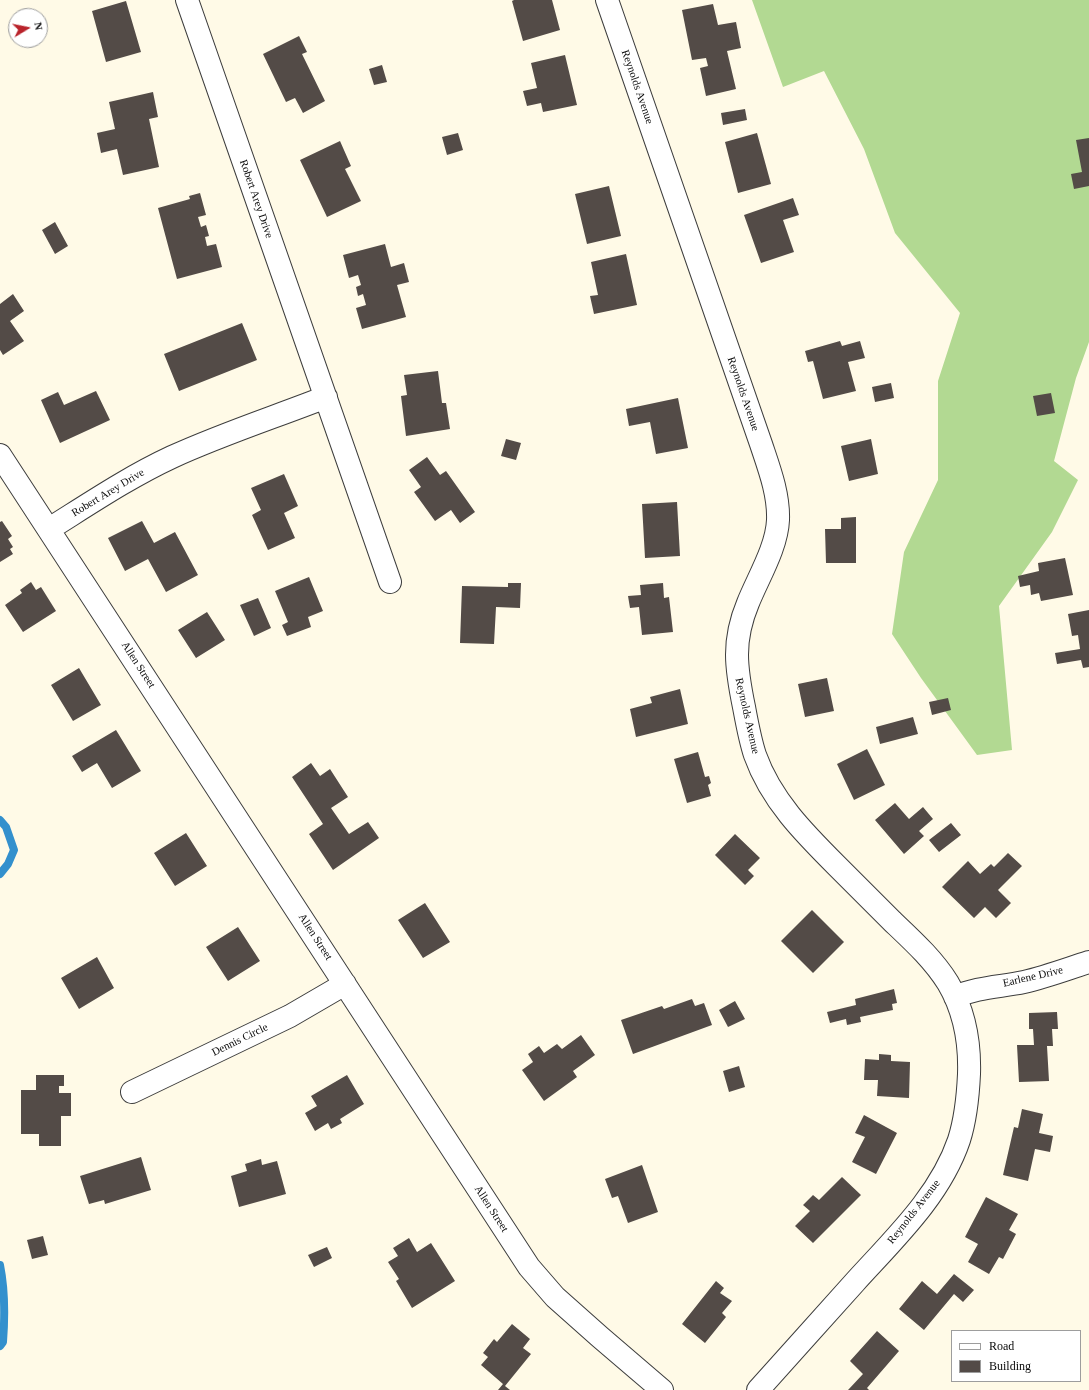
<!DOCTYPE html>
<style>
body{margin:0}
#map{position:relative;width:1089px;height:1390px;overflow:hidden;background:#fffae7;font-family:Georgia,serif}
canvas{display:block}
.legend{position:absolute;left:951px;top:1330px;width:130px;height:52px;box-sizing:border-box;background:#fff;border:1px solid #9d9d9d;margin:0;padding:5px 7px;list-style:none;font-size:12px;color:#0a0a0a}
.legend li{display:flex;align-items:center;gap:8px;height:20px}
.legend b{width:20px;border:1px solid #9d9d9d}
.north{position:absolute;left:8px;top:8px;width:40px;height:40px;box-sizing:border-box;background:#fff;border:1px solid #9d9d9d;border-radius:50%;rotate:80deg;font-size:11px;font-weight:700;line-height:16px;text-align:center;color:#0a0a0a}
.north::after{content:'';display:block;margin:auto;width:14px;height:18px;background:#b9232b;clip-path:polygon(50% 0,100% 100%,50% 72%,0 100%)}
</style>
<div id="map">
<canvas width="1089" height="1390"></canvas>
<ul class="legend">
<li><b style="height:5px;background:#fff"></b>Road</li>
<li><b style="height:11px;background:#534b47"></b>Building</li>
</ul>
<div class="north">N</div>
</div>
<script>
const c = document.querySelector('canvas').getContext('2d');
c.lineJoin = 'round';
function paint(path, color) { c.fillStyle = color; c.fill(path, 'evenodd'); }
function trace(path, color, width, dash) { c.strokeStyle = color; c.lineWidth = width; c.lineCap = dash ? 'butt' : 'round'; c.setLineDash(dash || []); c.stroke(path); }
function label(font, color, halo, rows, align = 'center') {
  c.font = font + ' Georgia,serif'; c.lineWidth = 4; c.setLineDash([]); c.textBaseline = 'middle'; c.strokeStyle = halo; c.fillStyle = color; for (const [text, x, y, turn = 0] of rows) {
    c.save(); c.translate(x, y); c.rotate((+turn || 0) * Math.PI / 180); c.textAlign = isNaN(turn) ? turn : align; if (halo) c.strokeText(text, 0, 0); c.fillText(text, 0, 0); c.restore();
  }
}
paint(new Path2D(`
 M752,0H1089V342L1076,378L1054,461L1078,480L1052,532L999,606L1012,750L977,755L921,678L892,634L904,552L938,480V381L960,313L895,233L864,149L824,71L783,87Z`), '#b2d992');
trace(new Path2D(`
 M0,820L6,827L14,850L8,864L0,874
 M0,1265C5,1290 5,1316 3,1342L0,1346`), '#3390cd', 8);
paint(new Path2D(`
 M514,0H552L560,30L523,41L512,1Z
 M126,1L141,52L106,62L92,11Z
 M713,4L718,25L736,22L741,48L727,51L736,89L706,96L700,68L708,66L706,58L692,60L682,10Z
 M299,36L307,52L302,54L325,101L303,113L295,98L286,102L263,54Z
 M565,55L577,105L543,112L541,103L527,106L523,91L537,88L531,63Z
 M382,65L387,82L374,85L369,69Z
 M153,92L158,117L149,119L159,167L123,175L117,149L101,153L97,133L115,129L109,102Z
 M745,109L747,120L723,125L721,113Z
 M458,133L463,150L447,155L442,137Z
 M757,133L771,184L738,193L725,142Z
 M1089,138V186L1074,189L1071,174L1082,172L1076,140Z
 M340,141L351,166L345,169L361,201L327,217L300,160Z
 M609,186L621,236L587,244L575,194Z
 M200,193L206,215L198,217L201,227L206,225L209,236L205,237L207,246L216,244L222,267L177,279L158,208L190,199L189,196Z
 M793,198L799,215L783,220L794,252L761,263L744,215Z
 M55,222L68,246L55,254L42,230Z
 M385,244L391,267L404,263L409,282L397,285L406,317L362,329L356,308L366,305L363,294L358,296L356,287L361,285L358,275L349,278L343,255Z
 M626,254L637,305L594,314L590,296L598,295L591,262Z
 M13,294L24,311L10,321L24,341L3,355L0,350V304Z
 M242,323L257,360L179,391L164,354Z
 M840,341L842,346L860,341L865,358L848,362L856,391L823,399L813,361L808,362L805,351Z
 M438,371L442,403H446L450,429L406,436L401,396L407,395L404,375Z
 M891,383L894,398L875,402L872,387Z
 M96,391L110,420L60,443L41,400L58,392L64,405Z
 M1051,393L1055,413L1037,416L1033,396Z
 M678,398L688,448L656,454L650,422L629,426L626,409Z
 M506,439L521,443L516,460L501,456Z
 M871,439L878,474L849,481L841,446Z
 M427,457L440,475L446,471L475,512L460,523L451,510L435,521L414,492L421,487L409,470Z
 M284,474L298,506L284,513L295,538L268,550L252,515L261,510L251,488Z
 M677,502L680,556L645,558L642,504Z
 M856,517V563H826L825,529H841V518Z
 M2,521L12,536L8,539L13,547L10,549L13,554L0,562V522Z
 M142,521L154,543L175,532L198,575L166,592L148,559L125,571L108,538Z
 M1065,558L1073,595L1041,601L1039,593L1031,595L1030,585L1020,587L1018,576L1039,571L1038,563Z
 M309,577L323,611L308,617L311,627L287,636L282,625L288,622L275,591Z
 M31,582L36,590L41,587L56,611L23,632L5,605L22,593L20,590Z
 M508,583H521L520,608L496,607L494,644L460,643L462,586L508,587Z
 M663,583L664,598L669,597L673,632L642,635L639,607L630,608L628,596L641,595L640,585Z
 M258,598L271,628L254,636L240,605Z
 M1089,610V667L1083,668L1081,660L1057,664L1055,653L1080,649L1078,635L1072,636L1068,614Z
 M207,612L225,640L196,658L178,630Z
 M79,668L101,705L73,721L51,685Z
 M827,678L834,711L805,717L798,684Z
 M680,689L688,724L636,737L630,709L652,703L650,697Z
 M948,698L951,710L932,715L929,702Z
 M913,717L918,734L880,744L876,727Z
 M116,730L141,771L112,788L97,763L82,772L72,756Z
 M867,749L885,785L854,800L837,764Z
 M698,752L705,777L709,776L711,783L708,785L711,796L687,803L674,759Z
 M311,763L320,776L330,769L348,797L331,808L349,834L368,822L379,838L333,870L309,834L323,824L292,777Z
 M895,803L909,819L923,807L933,819L919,831L924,836L904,854L875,820Z
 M951,823L961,835L939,852L929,840Z
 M186,833L207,866L175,886L154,853Z
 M735,834L760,858L748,870L754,876L745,885L715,855Z
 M1008,853L1022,866L998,890L1011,903L996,918L985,907L974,918L942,887L968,861L980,874L991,864L994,867Z
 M425,903L450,942L423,958L398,920Z
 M812,910L844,942L813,973L781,941Z
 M238,927L260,961L228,981L206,947Z
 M97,957L114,988L79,1009L61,978Z
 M894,989L897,1003L892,1004L893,1010L860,1017L861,1022L847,1025L846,1019L830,1023L827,1012L856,1005L855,999Z
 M692,999L695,1006L704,1003L712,1025L633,1054L621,1020L662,1006L664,1009Z
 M735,1001L745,1019L728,1027L719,1010Z
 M1057,1012L1058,1029H1052L1053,1046H1047L1049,1081L1019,1082L1017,1045H1034L1033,1029H1029V1013Z
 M581,1035L595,1055L573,1071L577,1077L544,1101L522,1070L533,1062L528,1054L539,1046L544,1053L557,1044L562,1049Z
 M879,1054L891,1055V1061L910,1062L909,1098L877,1096L878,1080H864L865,1059L879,1060Z
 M739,1066L745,1087L729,1092L723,1071Z
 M36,1075H64V1086H59V1093H71V1116H61V1146H39V1134H21V1090H36Z
 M347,1075L364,1104L340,1119L342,1123L331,1129L328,1123L315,1131L305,1113L317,1106L311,1096Z
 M1022,1109L1043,1114L1039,1133L1053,1136L1050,1152L1035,1149L1028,1181L1003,1175L1014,1127L1018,1128Z
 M864,1115L897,1133L876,1174L852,1162L865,1137L855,1133Z
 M141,1157L151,1190L105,1204L104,1200L89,1204L80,1176Z
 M261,1159L262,1165L277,1161L286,1194L239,1207L231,1176L247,1171L245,1164Z
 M642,1165L658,1212L628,1223L618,1196L612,1198L605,1179Z
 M842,1177L861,1195L813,1243L795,1226L810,1211L803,1205L813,1195L819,1200Z
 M986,1197L1018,1214L1009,1230L1016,1234L1003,1259L999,1257L989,1274L968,1262L978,1244L965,1237Z
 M43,1236L48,1255L32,1259L27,1240Z
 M409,1238L417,1252L431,1243L455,1281L412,1308L396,1281L399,1279L388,1262L398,1256L393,1248Z
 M327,1247L332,1258L314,1267L308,1255Z
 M954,1274L974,1290L963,1302L954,1294L924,1330L899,1309L922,1281L937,1294Z
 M716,1281L724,1288L720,1293L732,1301L722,1313L726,1317L705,1343L682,1324Z
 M512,1324L530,1339L523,1348L531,1354L505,1386L510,1390H498L503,1384L481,1365L488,1357L483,1353L494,1339L497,1342Z
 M877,1331L899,1351L867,1388L869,1390H848L863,1374L850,1361Z`), '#534b47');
const minor = new Path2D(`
 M187,0L390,582
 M607,0L761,444C769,468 779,494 778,520C777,547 758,578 748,603C732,641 736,668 744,707C747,723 750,740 755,755C771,800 804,833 837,866C855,884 874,903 892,921C912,940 933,959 948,983C964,1010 970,1043 969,1074C968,1096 966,1118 959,1140C940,1196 894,1239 855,1282C823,1318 790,1354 758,1390
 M0,455L529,1267L555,1297L600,1337L662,1390
 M49,529C89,504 129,477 172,457C222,434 275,417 326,397
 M955,997C977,987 1000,987 1024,982C1046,977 1067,969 1089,962
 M132,1092L290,1016L345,984`);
trace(minor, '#3d3d3d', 24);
trace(minor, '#fff', 22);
label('11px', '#0a0a0a', '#fff', [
 ["Reynolds Avenue",637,87,71],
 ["Robert Arey Drive",256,199,71],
 ["Reynolds Avenue",743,394,71],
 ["Robert Arey Drive",108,493,-31],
 ["Allen Street",138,665,57],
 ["Reynolds Avenue",747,716,77],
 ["Allen Street",315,937,57],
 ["Earlene Drive",1033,977,-13],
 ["Dennis Circle",240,1040,-26],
 ["Allen Street",491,1209,57],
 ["Reynolds Avenue",914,1212,-52]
]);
</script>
